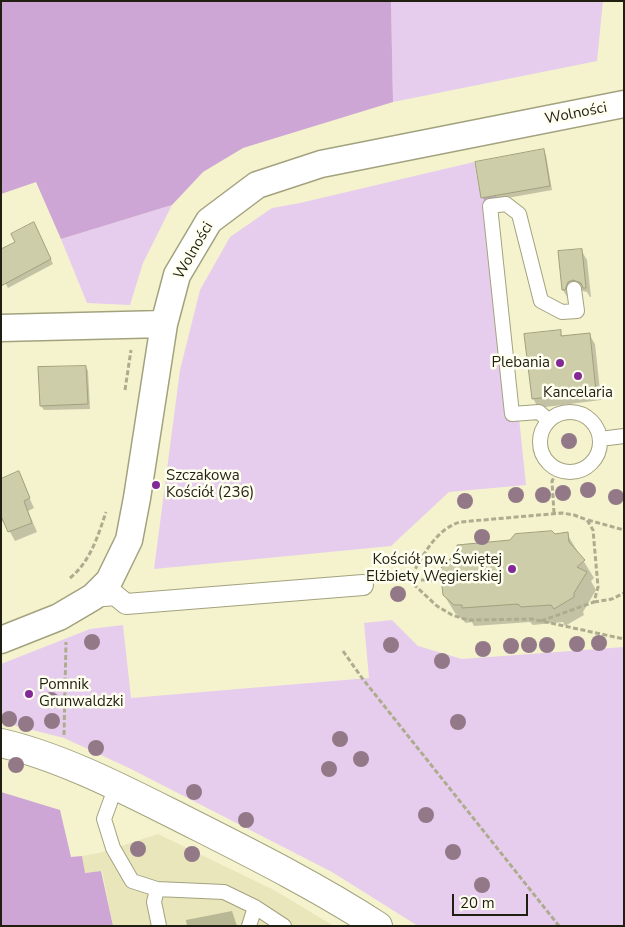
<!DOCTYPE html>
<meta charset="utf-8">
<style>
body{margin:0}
#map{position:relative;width:625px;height:927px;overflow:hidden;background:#f4f3ce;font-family:"Nunito Sans",sans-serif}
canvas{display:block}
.frame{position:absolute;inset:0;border:2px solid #201f12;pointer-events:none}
.scale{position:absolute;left:452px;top:894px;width:76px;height:22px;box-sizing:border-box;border:2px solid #201f12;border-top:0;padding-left:6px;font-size:15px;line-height:18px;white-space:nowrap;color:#201f12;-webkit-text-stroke:4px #fffff0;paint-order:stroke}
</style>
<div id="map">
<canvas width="625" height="927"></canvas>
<div class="frame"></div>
<div class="scale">20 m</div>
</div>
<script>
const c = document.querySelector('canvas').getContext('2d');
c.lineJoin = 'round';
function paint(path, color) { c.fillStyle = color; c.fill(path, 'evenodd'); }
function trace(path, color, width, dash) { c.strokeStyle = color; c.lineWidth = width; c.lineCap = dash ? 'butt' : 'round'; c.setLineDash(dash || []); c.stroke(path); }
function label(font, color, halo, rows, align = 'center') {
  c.font = font + ' "Nunito Sans",sans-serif'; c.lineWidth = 5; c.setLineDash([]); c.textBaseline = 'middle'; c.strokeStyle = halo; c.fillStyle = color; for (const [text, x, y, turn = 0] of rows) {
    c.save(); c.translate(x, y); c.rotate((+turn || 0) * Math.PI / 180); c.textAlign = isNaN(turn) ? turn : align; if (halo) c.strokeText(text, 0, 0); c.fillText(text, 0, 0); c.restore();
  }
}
paint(new Path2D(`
 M158,834L274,890L334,926H113L102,871L84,873L82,856L99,853Z`), '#e8e6ba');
paint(new Path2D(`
 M391,1H603L597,61L393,102Z
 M474,162L481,198L496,196L526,485L449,492L391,546L154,569L180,370L200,290L230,237L272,208L300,203Z
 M172,205L143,263L130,305L87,303L61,239Z
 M392,620L418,646L462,659L624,647V926H418L332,872L129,768L64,738L1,722V664L90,629L123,625L131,698L369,678L364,623Z`), '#e7cded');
paint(new Path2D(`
 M1,1H391L393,102L243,148L203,172L172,205L61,239L36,182L1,194Z
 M1,792L60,810L71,857L82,856L85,873L101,871L113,926H1Z`), '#cda6d6');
paint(new Path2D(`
 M544,151L546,155L552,190L485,202L483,198L476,163Z
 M36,228L53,264L8,288L1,274L16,243Z
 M581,250L587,260L591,297H590L587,292L579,290L569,300L563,290Z
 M560,332L563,337L589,334L595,344L601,400L538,408L533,398Z
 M86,367L88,371L90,409L44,410L41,406Z
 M18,473L34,508L28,511L37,532L15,541L4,521L1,522V480Z
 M567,534L594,578L591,581L596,590L583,612L584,615L565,626L563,622L533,625L530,622L474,626L472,622L466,623L455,613L444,595L555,535Z
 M232,911L237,926H187L186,920Z`), '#0003');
const building = new Path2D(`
 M544,149L550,186L481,198L475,162Z
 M34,222L51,259L1,286V249L15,242L11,234Z
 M582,249L586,288H583L581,283L573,280L568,282L565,290H562L558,251Z
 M561,330V336L590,333L596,391L532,399L524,334Z
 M86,366L88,404L40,406L38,367Z
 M19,471L30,498L24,501L32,523L8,532L1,516V479Z
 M552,531L555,534L568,532L569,542L585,560L577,567L587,572L574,593V597L554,609L551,605L521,607L518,604L462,608V605H454L443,595L440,569L457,552V545L510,540L515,534Z`);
paint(building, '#cecda9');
trace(building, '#a1a07d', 1);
const service = new Path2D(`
 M540 442a30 30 0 1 1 60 0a30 30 0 1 1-60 0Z
 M548,420L539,412L512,414L490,206L506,204L519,214L541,301L562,312L577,311L574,289
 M600,439L624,436
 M116,786L104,819L113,848L132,881L157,889L224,892L255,907L284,926
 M157,889L154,902L159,926
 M249,926L255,907`);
const pedestrian = new Path2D(`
 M93,597L115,595L126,604L363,585`);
const minor = new Path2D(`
 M1,328L164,324
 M1,640L59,617L93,597L109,581L129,540L137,498L164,324L177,275L209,221L257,185L321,164L624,104`);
const tertiary = new Path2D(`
 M1,743C62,757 125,790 181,818C248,852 315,885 378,926`);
trace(service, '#a3a27f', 16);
trace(pedestrian, '#a3a27f', 22);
trace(minor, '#a3a27f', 29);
trace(tertiary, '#a3a27f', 30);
trace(new Path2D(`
 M125,390L131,350
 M554,513L552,481L558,470
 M588,520L624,530
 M70,578C90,562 98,536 106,512
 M441,580H409C422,558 434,530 460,522L562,513L574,515L587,520L593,530L598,587L594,602L541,621
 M385,581L409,580L437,606L452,615L468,620L532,619L624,639
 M594,602L612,599L624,593
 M343,651L362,678L559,926
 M64,735L66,642`), '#adac8f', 3, [5, 2.5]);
trace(service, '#fff', 14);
trace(pedestrian, '#fff', 20);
trace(minor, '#fff', 26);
trace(tertiary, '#fff', 28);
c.fillStyle = '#937988';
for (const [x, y] of [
 [569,441],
 [588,490],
 [563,493],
 [516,495],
 [543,495],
 [616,497],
 [465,501],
 [482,537],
 [398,594],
 [92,642],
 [599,643],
 [577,644],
 [391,645],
 [529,645],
 [547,645],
 [511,646],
 [483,649],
 [442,661],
 [51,700],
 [9,719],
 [52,721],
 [458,722],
 [26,724],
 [340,739],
 [96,748],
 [361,759],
 [16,765],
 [329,769],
 [194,792],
 [426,815],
 [246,820],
 [138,849],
 [453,852],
 [192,854],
 [482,885]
]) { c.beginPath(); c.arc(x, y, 8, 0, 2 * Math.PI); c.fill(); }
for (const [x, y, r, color] of [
 [560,363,5,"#832996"],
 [578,376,5,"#832996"],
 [156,485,5,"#832996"],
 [512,569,5,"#832996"],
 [29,694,5,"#832996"]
]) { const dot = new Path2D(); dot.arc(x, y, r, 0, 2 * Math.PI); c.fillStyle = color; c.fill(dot); trace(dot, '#fffff0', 2); }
label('15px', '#201f12', '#fffff0', [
 ["Wolności",576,114,-11],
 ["Wolności",194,251,-60]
]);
label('15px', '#201f12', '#fffff0', [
 ["Plebania",550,363],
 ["Kancelaria",578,393,"center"],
 ["Szczakowa",166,476,"left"],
 ["Kościół (236)",166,493,"left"],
 ["Kościół pw. Świętej",502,560],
 ["Elżbiety Węgierskiej",502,577],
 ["Pomnik",39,685,"left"],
 ["Grunwaldzki",39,702,"left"]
], 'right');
</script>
